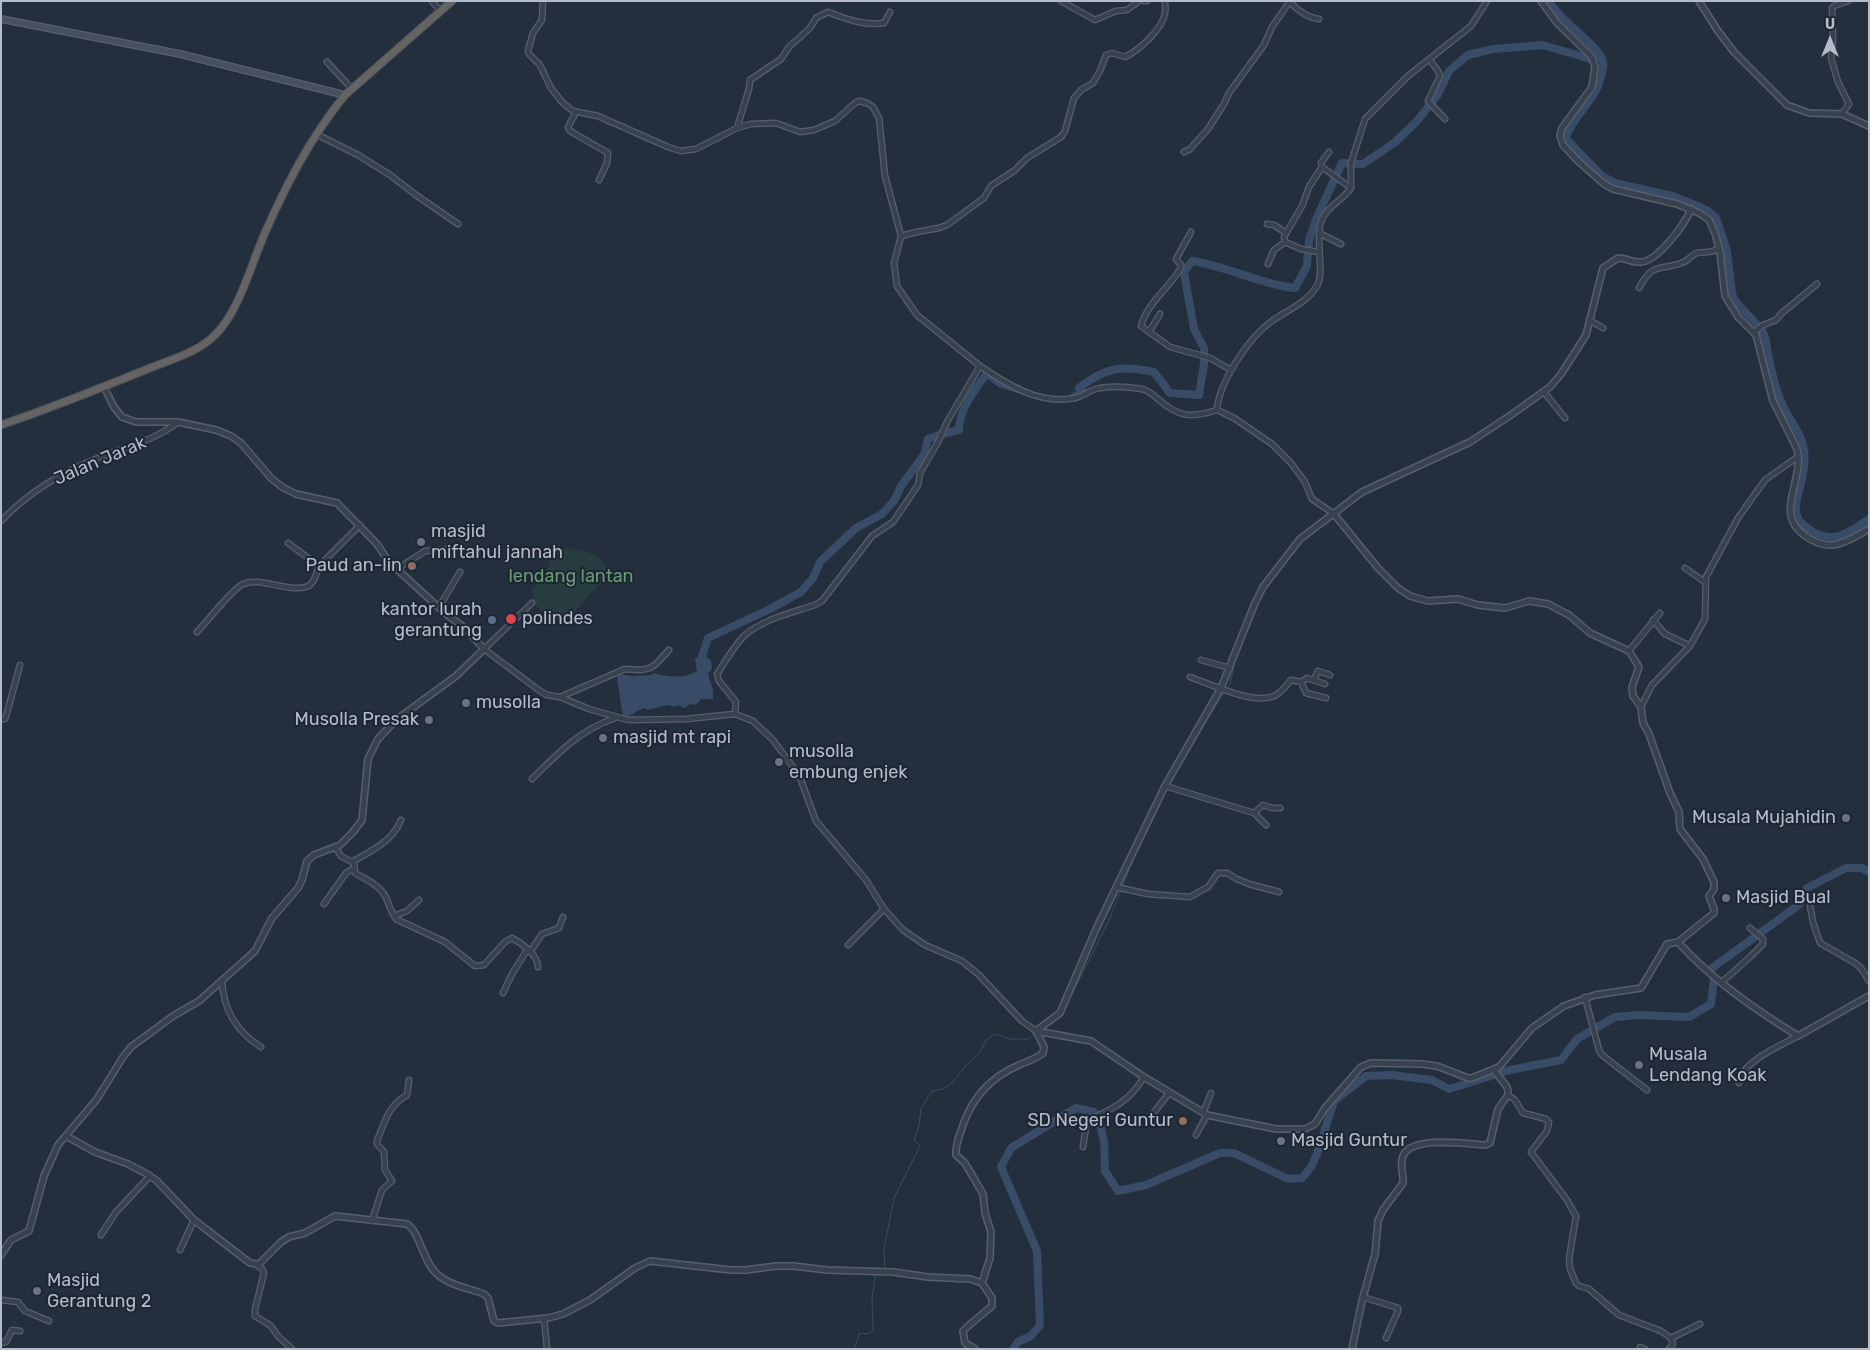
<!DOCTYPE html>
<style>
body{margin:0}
#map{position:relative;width:1870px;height:1350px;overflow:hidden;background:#242f3e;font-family:Rubik,sans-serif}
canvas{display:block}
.frame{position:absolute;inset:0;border:2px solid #b4bcc9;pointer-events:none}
.north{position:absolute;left:1805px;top:15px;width:50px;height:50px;-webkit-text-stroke:4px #1d2633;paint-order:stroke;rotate:0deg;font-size:14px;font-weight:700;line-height:20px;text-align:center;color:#b4bcc9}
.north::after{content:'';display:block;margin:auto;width:18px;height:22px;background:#b4bcc9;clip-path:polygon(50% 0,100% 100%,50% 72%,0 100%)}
</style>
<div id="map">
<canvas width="1870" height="1350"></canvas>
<div class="frame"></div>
<div class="north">U</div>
</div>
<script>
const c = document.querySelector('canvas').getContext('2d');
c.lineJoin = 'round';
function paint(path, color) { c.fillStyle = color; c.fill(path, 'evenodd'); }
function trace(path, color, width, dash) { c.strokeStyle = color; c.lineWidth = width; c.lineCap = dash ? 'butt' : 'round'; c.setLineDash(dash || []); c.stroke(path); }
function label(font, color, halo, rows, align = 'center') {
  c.font = font + ' Rubik,sans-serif'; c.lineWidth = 4; c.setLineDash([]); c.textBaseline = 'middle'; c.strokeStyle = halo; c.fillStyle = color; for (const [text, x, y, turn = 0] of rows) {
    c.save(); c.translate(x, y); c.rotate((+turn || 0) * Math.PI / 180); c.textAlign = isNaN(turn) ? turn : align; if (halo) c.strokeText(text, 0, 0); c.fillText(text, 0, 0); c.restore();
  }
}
paint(new Path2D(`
 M567,548C591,551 597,554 613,573C607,582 604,581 598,587C591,593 575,610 571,618L557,623L549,622L534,602L531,590L545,574L550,560L557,549Z`), '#263c3f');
paint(new Path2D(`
 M699,656L707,657L711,661L712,668L708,674L713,690V699H701L696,705L690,704L685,708L677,705L676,707L667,705L647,710L645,708C637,709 634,716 623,717L617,678L619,674L632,676L652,675L654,673C667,677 685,679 697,671L695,659Z`), '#394c67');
trace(new Path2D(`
 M1650,256L1665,242
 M1590,331L1593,318
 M1364,488L1372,485
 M1338,507L1351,497
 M1254,612L1260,599
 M1227,689L1230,684L1236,657
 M1181,763L1224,692
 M1141,841L1166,789
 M1062,1014L1110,918L1138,847
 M885,1269L884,1249L894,1198L920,1146L914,1140L919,1125L921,1108L932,1091L943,1089L950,1085L969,1062L979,1054L986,1040L996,1034L1010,1039H1029L1035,1034
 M853,1349L858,1339L859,1333L869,1334L873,1330L872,1298L876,1272`), '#394c67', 1);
trace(new Path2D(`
 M1549,1C1560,22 1599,45 1603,62C1604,68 1600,82 1597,88C1589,105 1573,118 1566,137L1567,140L1602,176L1615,183L1672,196L1695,205L1708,211L1716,218L1727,251L1732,294L1735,301L1762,330L1765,337C1769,360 1773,383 1782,404C1788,418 1799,430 1803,445C1806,456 1804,471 1801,483C1799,493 1793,506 1797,516C1799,523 1807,528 1813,532C1837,544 1849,532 1869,519
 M1075,396L1083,393L1079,388C1106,367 1121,365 1154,372L1170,393L1199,395L1204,364V348L1194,329L1184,272L1192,261C1227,266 1259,284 1295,288L1307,266L1309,240L1317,217L1342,163L1363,164L1394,143L1416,122L1437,96L1449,71L1468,55L1493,49L1543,45L1594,60L1600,55
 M702,656L708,638L770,609L801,592L813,578L820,562L856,528L882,514L894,501L901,486L924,455L928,439L942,434L959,430C959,410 975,389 987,373L1001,384L1018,389
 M1013,1349L1018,1342L1031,1336L1040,1325L1037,1251L1001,1167L1011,1148L1076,1108L1094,1112L1098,1117L1104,1141L1105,1171L1118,1191L1146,1185L1220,1153H1234L1288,1179L1302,1178L1311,1167L1317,1154L1334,1101L1366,1076L1391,1075L1432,1080L1449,1089L1510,1070L1561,1060L1577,1039L1615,1017L1636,1015L1689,1017L1711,1004L1714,978L1708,971L1800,904L1807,888L1846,868H1862L1869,872`), '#394c67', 8);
const minor = new Path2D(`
 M432,1L440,11
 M1061,1L1095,20L1116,11L1127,10L1139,1
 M1144,1H1147
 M1290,1C1296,10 1309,18 1319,19
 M1429,59L1438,71L1440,76L1428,101L1445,119
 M327,62L352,89
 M576,112L568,127L570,131L608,153L607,163L599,180
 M1842,114L1849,104L1838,82L1831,58L1833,40L1832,8L1834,6L1848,1
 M737,128L749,89L750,80L781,59L789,47L810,28L816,18L828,12C846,19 864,26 884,23L890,12
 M316,134L358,155L390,175L416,195L458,224
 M1184,152L1190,149L1208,129L1224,104L1229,93L1264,45L1272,27L1290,1
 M1322,167L1351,188
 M1267,224L1274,225L1286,233
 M1191,232L1176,259L1181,265V268C1169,288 1147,303 1141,326L1170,347L1210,358L1231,370
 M1319,233L1341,244
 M901,236L917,232L939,228L947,225L984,198L991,186L1000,180L1014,171L1027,158L1061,137L1065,131L1074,98L1081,90L1093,83L1100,71L1106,55L1112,53L1125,57C1139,50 1162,30 1165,13C1166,10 1165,5 1165,1
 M1318,252L1301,249L1285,242L1284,237L1302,206L1309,187L1322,167L1321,163L1329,152
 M1268,264L1274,250L1285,242
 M1639,288C1654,260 1660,272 1684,262C1689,260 1691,255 1697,253C1705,251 1712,254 1719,248
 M1589,320L1603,328
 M1149,332L1160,314
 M1754,332L1763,325L1776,320L1782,313L1817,284
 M980,366C1008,385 1039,405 1075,398C1083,396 1089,391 1096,389C1109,385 1129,387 1142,389C1148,390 1153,395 1158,399C1179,418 1192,418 1217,410C1219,382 1249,337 1272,321C1287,310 1307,303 1317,286C1325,272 1315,240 1321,222C1326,207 1343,200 1351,188V163L1365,119L1408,76L1471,26L1487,1
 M1544,392L1565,418
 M1217,410L1234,418L1272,444L1291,463L1305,482L1312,499L1334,514
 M1,521C28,493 62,472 98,458C125,447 154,441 178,422
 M288,543L319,566
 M1685,568L1705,582
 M397,569L425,551L457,548
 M532,603L484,649L540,691L547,695L560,697L589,709L628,720L686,719L735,714L736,702L719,681L717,674C724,663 735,645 744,636C763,619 791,613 815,605L822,601L872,536L893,522L918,485L920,473L938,442L948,420L980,366L917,315L897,286L894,263L901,236L885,176L879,118L873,107L867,103L859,101L855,103L835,121L814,130L800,132L776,123L751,124L737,128L696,149L681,151L668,147L598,116L573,111L562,102L551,88L540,65L529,54L528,51L533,33L542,20L543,1
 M439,607L460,572
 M1653,620L1665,634L1690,646
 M197,632C207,622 232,589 243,584C259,576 291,594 309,586L314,580L319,566L360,525
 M1629,651L1660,613
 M1201,660L1230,668
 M1190,677C1210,684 1253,705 1274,696C1281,693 1286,686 1291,680L1301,682L1307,678L1325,684
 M1314,680L1318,671L1330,675
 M1301,682L1306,693L1326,698
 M560,697L625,669L641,670L650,668L656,664L669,650
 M1641,707L1652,685L1690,646L1705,619L1706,577L1738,518L1765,480L1799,456
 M735,714L753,721L773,740L799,775L816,821L866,880L884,909L903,930L925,945L962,961L978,974L1022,1021L1036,1031
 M1,719H5L7,713L20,665
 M532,779C558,753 580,730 615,718
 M1165,786L1254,813L1266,825
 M1254,813L1263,805L1272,808H1280
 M335,847L341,856L354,863L355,873C367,880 382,886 387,900C390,907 391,912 396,919L445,942L475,966L484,965L505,942L512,938C522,943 538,955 538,967
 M352,862C371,851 393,841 401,820
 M1116,887L1148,894L1190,897L1208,887L1218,873H1227L1237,879L1249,884L1279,892
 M324,904L346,873L354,868
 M1810,906L1813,922L1820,943L1855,963L1861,968L1869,981
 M394,916L407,911L419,900
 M848,945L884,909
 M530,952L542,934L559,928L563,917
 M222,980C223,1009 237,1032 261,1047
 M1722,982L1750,957L1763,944V939L1750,928
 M503,993L512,974L527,950
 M1585,997L1599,1050L1602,1055L1647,1090
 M1739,1083C1742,1061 1780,1046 1798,1036
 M1508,1095L1515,1100L1523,1113L1546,1119L1549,1122L1547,1131L1531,1152L1567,1200L1576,1216L1569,1259L1570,1269L1576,1283L1579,1286L1589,1289L1619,1315L1661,1331L1671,1338L1673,1344L1669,1349
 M1203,1113L1211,1093
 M1148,1120L1169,1093
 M1196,1135L1207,1115
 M1083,1147L1087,1121C1112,1109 1129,1102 1144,1077
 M372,1221L382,1190L392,1181L385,1170L384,1152L377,1144V1141C385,1121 388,1106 407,1095L409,1080
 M101,1235L116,1212L150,1176
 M180,1250L194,1220
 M255,1264L262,1269L264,1273L255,1309V1316L271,1326L278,1336L292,1349
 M1363,1297L1398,1308V1311L1386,1338
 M1,1300L18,1302L25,1311L49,1321
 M544,1318L547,1348
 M1671,1338L1700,1324
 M1,1343L6,1342L12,1330L20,1331
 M1640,1347L1645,1349`);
const tertiary = new Path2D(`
 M1541,1L1557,23L1591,56L1595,66L1592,87L1562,128L1560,136L1563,145L1578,161L1604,184L1613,189L1677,204L1699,213L1709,220L1715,233L1720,252L1725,296L1738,317L1756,335L1773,401L1797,449C1805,484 1769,517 1812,540C1834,552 1849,540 1869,529
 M1699,1L1718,31L1734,52L1787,105L1809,113L1842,114L1869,126
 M1678,942C1712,980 1756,1010 1798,1036L1869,996
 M1036,1031L1091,1041L1144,1077L1207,1115L1276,1129H1305L1315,1124L1325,1108L1361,1067L1371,1063L1422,1064L1437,1066L1468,1078H1472L1499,1067L1532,1028L1564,1006L1595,995L1641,988L1667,944L1678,942L1714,913V909L1709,896L1714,889V882L1703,859L1680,829L1679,812L1670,793L1649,734L1643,723L1641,707L1633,696L1632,687L1639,667L1629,651L1590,633L1569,615L1548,604L1529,601L1505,608L1478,605L1458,599L1428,601L1410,596L1398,588L1378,568L1334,514
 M1036,1031L1060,1013L1097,927L1165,786L1221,688L1255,603L1263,587L1300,539L1362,492L1470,442L1511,415L1550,387L1561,374L1586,335L1603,268L1618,258C1626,258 1633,263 1641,262C1658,261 1685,224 1691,209
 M66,1136L95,1152L128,1164L147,1174L157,1181L194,1220L250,1263L259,1264L281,1242L289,1237L305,1233L335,1216L407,1224C420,1232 423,1262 437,1274C450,1286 469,1288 484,1294L488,1298L494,1321L498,1323L548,1318L563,1314L590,1300L635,1268L650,1261L731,1270H746L776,1266H793L827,1270L893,1272L928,1277L970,1279L982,1283L990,1258L991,1232L985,1213L983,1194L965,1163L956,1155C955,1144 960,1135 963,1125C973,1096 991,1077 1019,1065C1028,1061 1036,1059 1043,1053L1044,1047L1036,1031
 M1,1255L11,1240L29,1231L44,1176L58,1145L97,1099L123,1057L131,1047L150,1033L173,1016L199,1001L255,951L272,918L298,888L302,880L307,861L314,855L340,845L353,832L362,820L368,759L378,739L396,720L456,676L484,649L465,628L446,614L389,562L377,544L337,503L296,494L282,487L271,478L241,443L231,436L216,430L178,422H136L122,417L114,407L104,387
 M975,1349L965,1343L963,1331L967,1327L992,1306V1298L982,1283
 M1352,1349L1362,1301L1375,1254L1378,1221L1383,1210L1403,1183C1404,1174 1399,1165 1403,1156C1412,1135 1467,1144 1485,1145L1490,1143L1498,1109L1508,1095V1092L1507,1087L1494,1070`);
const secondary = new Path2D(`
 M1,19L180,54L345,95`);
const trunk = new Path2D(`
 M1,425C51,408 101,388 150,368C172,359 199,352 216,334C239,311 251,265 264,235C286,185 310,138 345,95L452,1`);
trace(minor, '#565f6c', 7);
trace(tertiary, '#565f6c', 8);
trace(secondary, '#565f6c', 8);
trace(trunk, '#434c59', 9);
trace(minor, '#38414e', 4.5);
trace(tertiary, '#38414e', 5);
trace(secondary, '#465061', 5.5);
trace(trunk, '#656462', 7);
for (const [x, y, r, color] of [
 [421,542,5,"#6b7280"],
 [412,566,5,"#8d6e63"],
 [511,619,6,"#e0444e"],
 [492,620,5,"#5c6f8a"],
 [466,703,5,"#6b7280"],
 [429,720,5,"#6b7280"],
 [603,738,5,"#6b7280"],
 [779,762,5,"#6b7280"],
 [1846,818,5,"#6b7280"],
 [1726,898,5,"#6b7280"],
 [1639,1065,5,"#6b7280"],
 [1183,1121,5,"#8d6e63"],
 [1281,1141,5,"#6b7280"],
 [37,1291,5,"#6b7280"]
]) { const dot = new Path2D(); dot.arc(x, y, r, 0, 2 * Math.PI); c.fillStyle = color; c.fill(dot); trace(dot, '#1d2633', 2); }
label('18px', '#b4bcc9', '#1d2633', [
 ["Jalan Jarak",100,461,-23]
]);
label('18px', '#b4bcc9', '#1d2633', [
 ["masjid",431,532],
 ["miftahul jannah",431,553],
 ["Paud an-lin",402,566,"right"],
 ["kantor lurah",482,610,"right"],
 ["gerantung",482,631,"right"],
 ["polindes",522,619],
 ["musolla",476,703],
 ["Musolla Presak",419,720,"right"],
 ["masjid mt rapi",613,738],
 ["musolla",789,752],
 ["embung enjek",789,773],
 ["Musala Mujahidin",1836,818,"right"],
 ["Masjid Bual",1736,898],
 ["Musala",1649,1055],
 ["Lendang Koak",1649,1076],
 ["SD Negeri Guntur",1173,1121,"right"],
 ["Masjid Guntur",1291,1141],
 ["Masjid",47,1281],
 ["Gerantung 2",47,1302]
], 'left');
label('18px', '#6b9a76', '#1d2633', [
 ["lendang lantan",571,577]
]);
</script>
